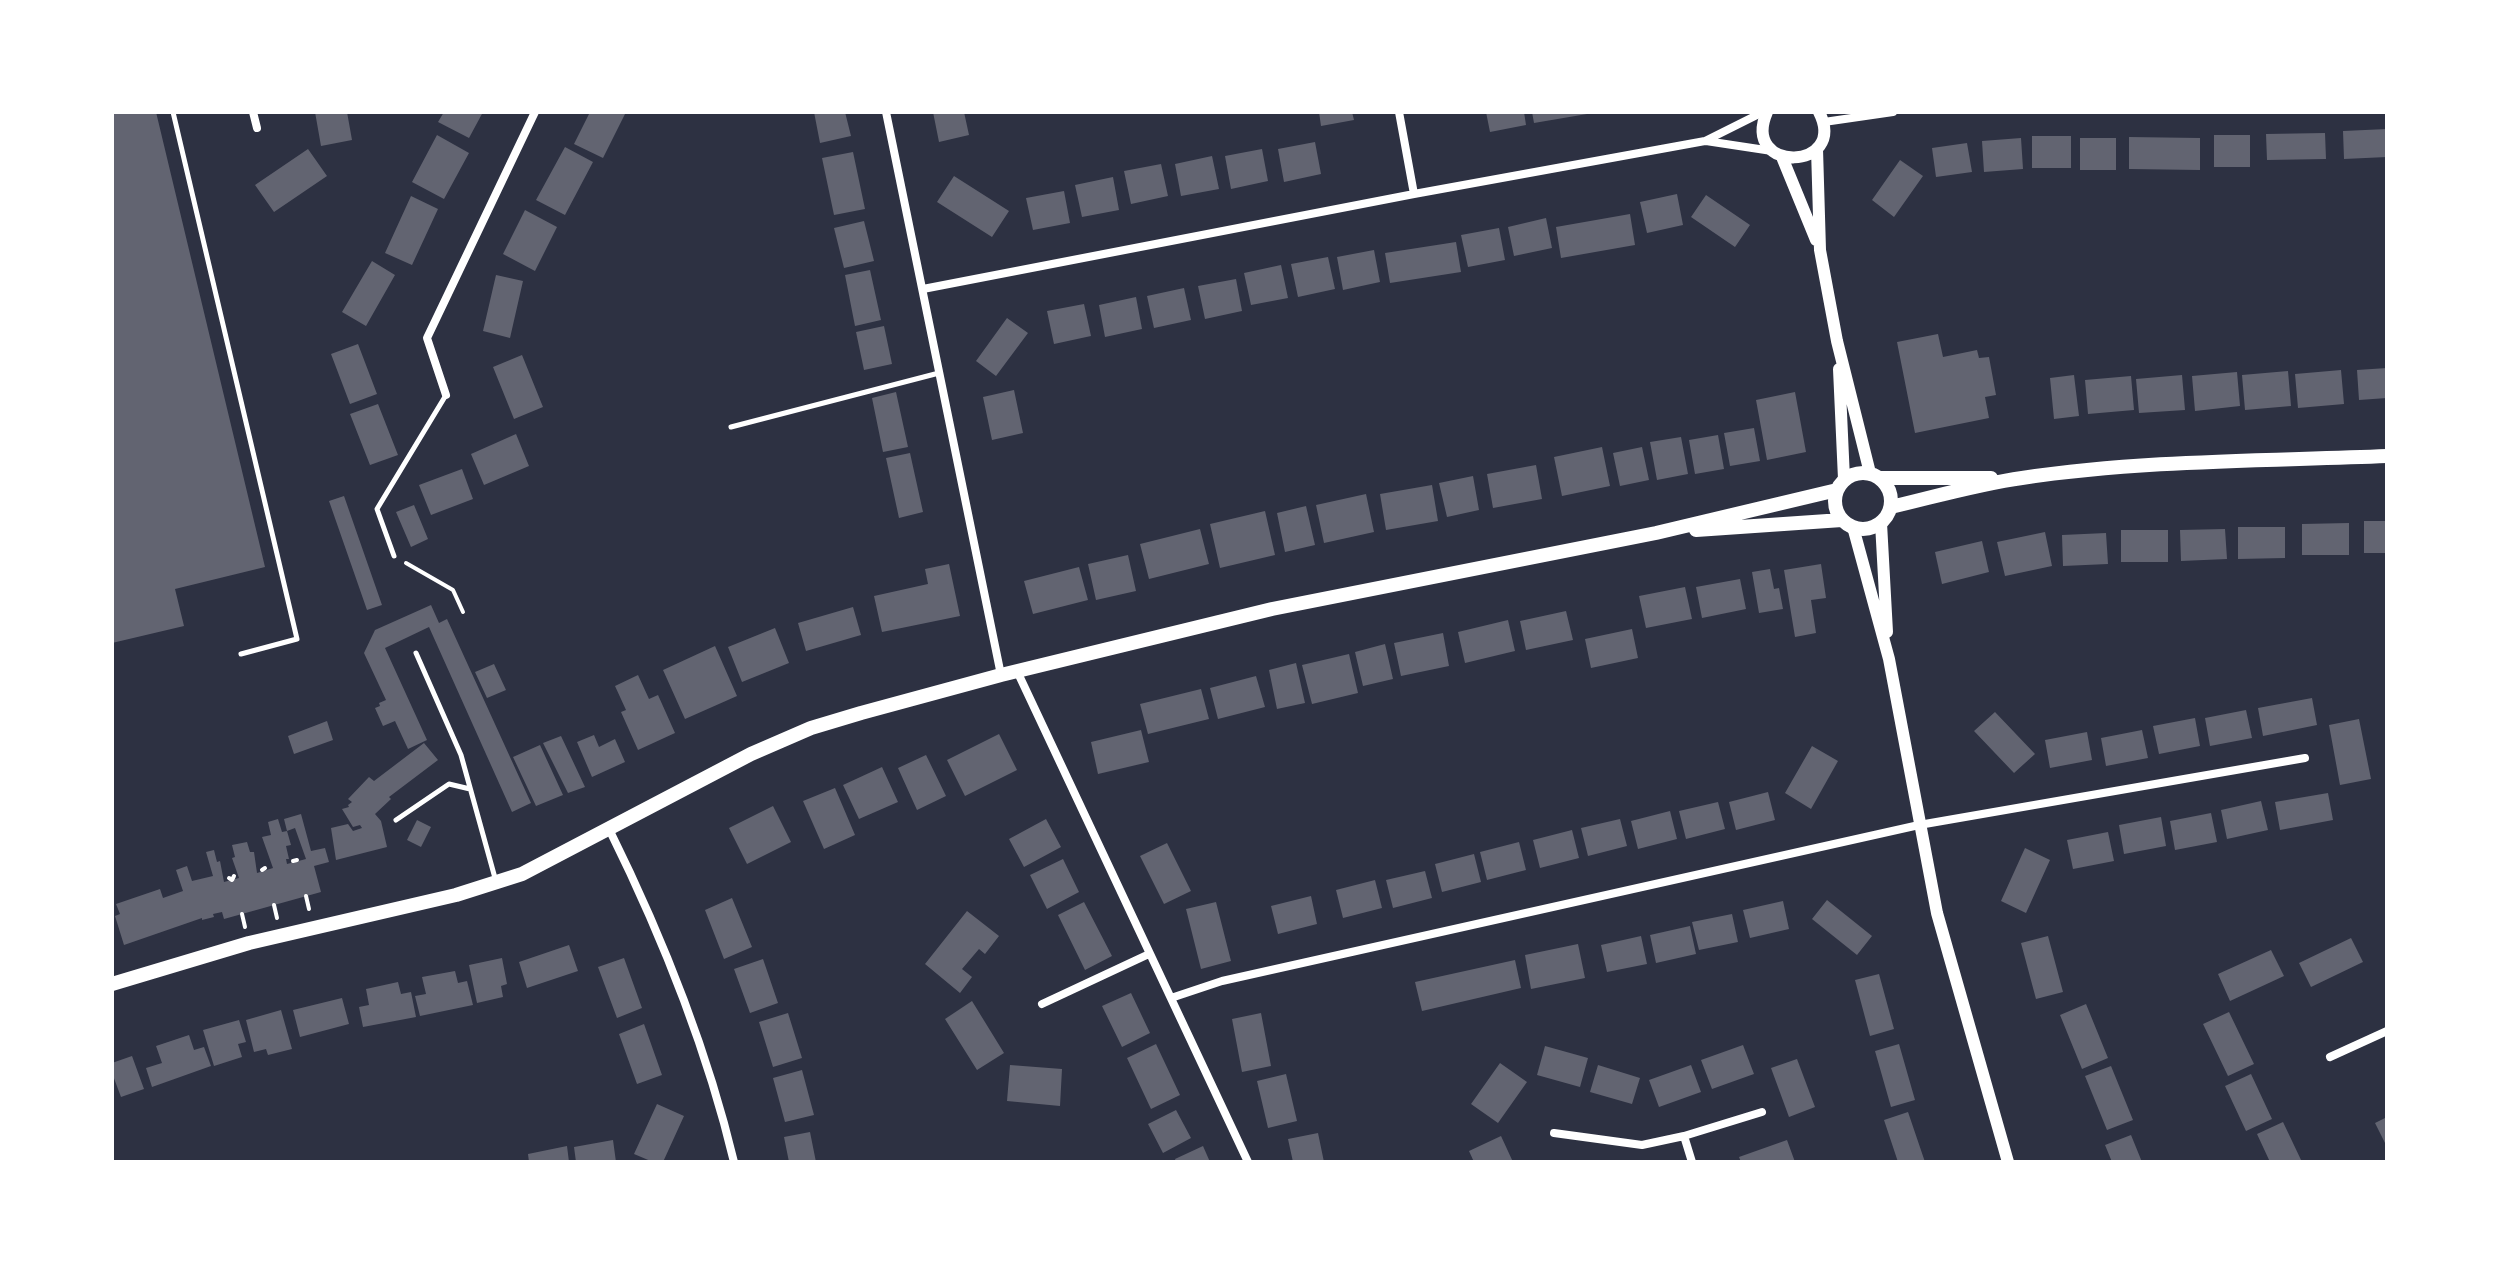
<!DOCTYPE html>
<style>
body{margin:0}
#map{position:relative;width:2499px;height:1274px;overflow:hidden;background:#2d3142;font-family:"Archivo Narrow",sans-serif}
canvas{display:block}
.frame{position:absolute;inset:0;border:114px solid #fff;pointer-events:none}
</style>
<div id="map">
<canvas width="2499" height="1274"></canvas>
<div class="frame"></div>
</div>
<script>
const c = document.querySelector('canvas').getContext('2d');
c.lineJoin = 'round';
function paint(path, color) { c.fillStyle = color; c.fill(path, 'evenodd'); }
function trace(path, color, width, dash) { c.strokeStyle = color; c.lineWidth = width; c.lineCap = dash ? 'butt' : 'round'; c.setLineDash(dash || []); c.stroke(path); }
paint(new Path2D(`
 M112,112H156L265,567L175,589L184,626L112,643Z
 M315,112H347L352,140L321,146Z
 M444,112H483L469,138L438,122Z
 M590,112H626L603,158L574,144Z
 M814,112H845L851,136L820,143Z
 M933,112H964L969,135L939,142Z
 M1319,112H1352L1354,120L1321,126Z
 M1486,112H1524L1526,125L1490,132Z
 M1532,112H1586L1587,114L1534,123Z
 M2387,129V157L2344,159L2343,131Z
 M2325,133L2326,159L2267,160L2266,134Z
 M437,135L469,153L444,199L412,182Z
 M2214,135H2250V167H2214Z
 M2032,136H2071V168H2032Z
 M2129,137L2200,138V170L2129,169Z
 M2021,138L2023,169L1984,172L1982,141Z
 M2080,138H2116V170H2080Z
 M1315,142L1321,174L1284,182L1278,149Z
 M1967,143L1972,172L1936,177L1932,148Z
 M565,147L593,162L565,215L536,200Z
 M308,149L327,176L274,212L255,185Z
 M1262,149L1268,181L1231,189L1225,156Z
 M853,152L865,209L834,215L822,158Z
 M1212,156L1219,189L1181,196L1175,164Z
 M1900,160L1923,176L1894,217L1872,200Z
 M1161,164L1168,196L1131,204L1124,171Z
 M954,176L1009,211L992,237L937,202Z
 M1113,177L1119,210L1082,217L1075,185Z
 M1064,191L1070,223L1033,230L1026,198Z
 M1677,194L1683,225L1647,233L1640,202Z
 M1706,195L1750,225L1735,247L1691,217Z
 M411,196L438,209L412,265L385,253Z
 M525,210L557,227L535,271L503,254Z
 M1630,214L1635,245L1561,258L1556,227Z
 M1546,218L1552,248L1514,256L1508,227Z
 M864,221L874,261L844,268L834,228Z
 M1499,228L1505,260L1468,267L1461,235Z
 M1456,242L1461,272L1390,283L1385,253Z
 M1374,250L1380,282L1343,290L1337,257Z
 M1328,257L1335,289L1298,297L1291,264Z
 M372,261L395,275L366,326L342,312Z
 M1281,265L1288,298L1251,305L1244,273Z
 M870,270L881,320L855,326L845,275Z
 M496,275L523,281L510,338L483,331Z
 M1236,279L1242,311L1205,319L1198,286Z
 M1184,288L1191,320L1154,328L1147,296Z
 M1136,297L1142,329L1105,337L1099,305Z
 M1084,304L1091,336L1054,344L1047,311Z
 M1007,318L1028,333L996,376L976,361Z
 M884,326L892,364L864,370L856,332Z
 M1938,334L1943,357L1977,350L1979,358L1989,357L1996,395L1985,397L1989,418L1915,433L1897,342Z
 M358,344L377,394L350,404L331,354Z
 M522,355L543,407L514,419L493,367Z
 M2387,368V398L2359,400L2357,370Z
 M2341,370L2344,404L2298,408L2295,374Z
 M2288,371L2291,406L2245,410L2242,375Z
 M2237,372L2240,406L2195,411L2192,376Z
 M2074,375L2079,416L2054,419L2050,378Z
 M2182,375L2185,410L2139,413L2136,379Z
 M2131,376L2134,410L2088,414L2085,380Z
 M1014,390L1023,433L992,440L983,397Z
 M896,392L908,447L883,452L872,398Z
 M1795,392L1806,452L1767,460L1756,400Z
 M378,404L398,455L370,465L350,414Z
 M1754,428L1760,461L1730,466L1724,433Z
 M516,434L529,466L484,485L471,454Z
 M1718,435L1724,469L1695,474L1689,440Z
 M1681,437L1688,474L1657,480L1650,442Z
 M1602,447L1610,486L1562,496L1554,457Z
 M1642,447L1649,480L1620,486L1613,453Z
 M910,453L923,512L899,518L886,458Z
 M1536,465L1542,499L1493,508L1487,474Z
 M462,469L473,499L431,515L419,485Z
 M1473,476L1479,510L1447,517L1439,483Z
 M1432,485L1438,521L1386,530L1380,494Z
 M1366,494L1374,532L1324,543L1316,505Z
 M344,496L382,605L367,610L329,501Z
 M414,505L428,539L411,547L396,512Z
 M1306,506L1315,545L1285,552L1277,513Z
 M1265,511L1275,555L1220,568L1210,524Z
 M2364,521H2387V553H2364Z
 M2349,523V555H2302V524Z
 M2238,527H2285V558L2238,559Z
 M1200,529L1209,564L1149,579L1140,544Z
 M2225,529L2227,559L2181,561L2180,530Z
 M2121,530H2168V562H2121Z
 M2045,532L2052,566L2005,576L1997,542Z
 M2106,533L2108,564L2063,566L2062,535Z
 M1982,541L1989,572L1942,584L1935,552Z
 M1128,555L1136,591L1096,600L1088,564Z
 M949,564L960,616L882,632L874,596L928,584L925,569Z
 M1821,564L1826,598L1811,600L1816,633L1795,637L1784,570Z
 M1079,567L1088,600L1033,614L1024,581Z
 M1770,569L1774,589L1779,588L1783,609L1759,613L1752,572Z
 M1740,579L1746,609L1702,618L1696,587Z
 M1685,587L1692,619L1646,628L1639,596Z
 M431,605L439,623L447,619L531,803L512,812L429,627L385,648L427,740L408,749L395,721L383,726L375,708L380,706L379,703L386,700L364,653L375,630Z
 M853,607L861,635L806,651L798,623Z
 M1566,611L1573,640L1526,650L1520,621Z
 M1508,620L1515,651L1465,663L1458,632Z
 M775,628L789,663L742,682L728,647Z
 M1632,629L1638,658L1591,668L1585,639Z
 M1443,633L1449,666L1401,676L1394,643Z
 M1385,644L1393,679L1363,686L1355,652Z
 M715,646L737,696L685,719L663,670Z
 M1349,654L1358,693L1312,704L1302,665Z
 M1296,663L1305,703L1277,709L1269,670Z
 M494,664L506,690L487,698L475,672Z
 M638,675L649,699L658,695L675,733L638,750L621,712L626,710L615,686Z
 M1256,676L1265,707L1218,719L1210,688Z
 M1201,689L1209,719L1148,734L1140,704Z
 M2312,698L2317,725L2263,736L2258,708Z
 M2246,710L2252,738L2210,746L2205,718Z
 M1995,712L2035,754L2014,773L1974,731Z
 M2195,718L2200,746L2159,754L2153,726Z
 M2359,719L2371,779L2340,785L2329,725Z
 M327,721L333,740L294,754L288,736Z
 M1141,730L1149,762L1098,774L1091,742Z
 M2142,730L2148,758L2106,766L2101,738Z
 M2087,732L2092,760L2050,768L2045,740Z
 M999,734L1017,770L965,796L947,760Z
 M594,735L599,747L615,739L625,762L592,777L577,742Z
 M561,736L585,787L568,793L543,743Z
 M424,743L438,760L389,797L391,799L375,814L381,821L387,847L336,860L331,828L348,824L353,831L362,828L360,825L353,827L342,809L349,807L348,805L352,802L348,799L369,777L374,781Z
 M540,745L563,795L536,806L513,757Z
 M1812,746L1838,761L1811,809L1785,793Z
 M926,755L946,796L917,810L898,768Z
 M882,767L898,802L859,819L843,785Z
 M835,788L855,835L824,849L803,801Z
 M1768,792L1775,820L1736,830L1729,802Z
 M2328,793L2333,820L2280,830L2275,802Z
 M2261,801L2268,830L2227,839L2221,810Z
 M1718,802L1725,829L1686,839L1679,811Z
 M773,806L791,842L747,864L729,828Z
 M1670,811L1677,839L1638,849L1631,821Z
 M2211,813L2217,842L2175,850L2170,821Z
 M301,814L311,851L325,848L329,862L314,866L321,892L224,919L222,912L213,914L214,917L202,920V918L124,945L115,916L120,914L116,904L160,889L163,898L183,891L176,870L187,866L192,881L213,876L206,852L214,850L217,862L220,861L224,882L239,878L232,858L235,857L232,845L247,842L250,852H254L257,873L273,868L262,837L271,835L268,822L278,819L282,832L287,831L291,845L286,846L289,859H286L287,864L306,859L295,828L287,831L284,819Z
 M2161,817L2166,846L2124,854L2119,825Z
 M1046,819L1061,847L1024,867L1009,839Z
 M1620,819L1627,846L1588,856L1581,828Z
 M417,820L431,827L421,847L407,840Z
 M1572,830L1579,858L1540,868L1533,840Z
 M2108,832L2114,861L2073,869L2067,840Z
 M1519,842L1526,870L1487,880L1480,852Z
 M1167,843L1191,891L1164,904L1140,856Z
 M2025,848L2050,860L2026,913L2001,901Z
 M1474,854L1481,882L1442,892L1435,864Z
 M1063,859L1079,892L1047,909L1030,875Z
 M1425,871L1432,898L1393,908L1386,880Z
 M1375,880L1382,908L1343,918L1336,890Z
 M1311,896L1317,924L1278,934L1271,906Z
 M732,898L752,947L724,959L705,910Z
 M1827,900L1872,936L1857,955L1812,919Z
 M1783,901L1789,929L1750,938L1743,910Z
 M1084,902L1112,956L1085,970L1058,915Z
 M1216,902L1231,961L1201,969L1186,909Z
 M967,911L999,936L985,954L979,949L962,969L972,977L960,993L925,964Z
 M1732,914L1738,942L1699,950L1692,922Z
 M1690,926L1696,954L1656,963L1650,935Z
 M1641,936L1647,964L1607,972L1601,945Z
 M2048,936L2063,992L2036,999L2021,943Z
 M2351,938L2363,962L2311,987L2299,963Z
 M1578,944L1585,978L1531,989L1525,955Z
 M569,945L578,971L527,988L519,962Z
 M2271,950L2284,976L2230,1001L2218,974Z
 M502,958L507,984L501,986L503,997L477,1003L469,965Z
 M624,958L642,1008L617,1018L598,967Z
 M763,959L778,1003L750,1013L734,969Z
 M1515,960L1521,988L1422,1011L1415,982Z
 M455,971L458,983L467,981L473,1005L420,1016L415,996L426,994L422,977Z
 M1879,974L1894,1029L1870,1036L1855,980Z
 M398,982L401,994L411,992L416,1017L363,1027L359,1007L369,1005L366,989Z
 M1131,993L1150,1033L1122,1047L1102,1006Z
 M342,998L349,1024L300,1037L293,1010Z
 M972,1001L1004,1053L977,1070L945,1019Z
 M2086,1004L2108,1058L2082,1069L2060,1015Z
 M281,1010L292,1049L268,1055L266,1049L254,1052L246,1020Z
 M2229,1012L2254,1064L2228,1076L2203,1024Z
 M788,1013L802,1058L773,1067L759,1022Z
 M1261,1013L1271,1066L1242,1072L1232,1019Z
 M239,1020L246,1042L238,1044L242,1057L214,1066L203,1030Z
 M644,1024L662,1075L637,1084L619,1034Z
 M189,1035L194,1050L204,1047L211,1066L152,1087L146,1068L162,1063L156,1046Z
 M1156,1044L1180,1095L1151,1109L1127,1058Z
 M1899,1044L1915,1100L1891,1107L1875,1051Z
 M1743,1045L1754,1074L1712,1089L1701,1060Z
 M1545,1046L1588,1058L1580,1087L1537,1075Z
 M132,1056L144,1089L121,1097L112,1073V1063Z
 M1797,1059L1815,1107L1789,1117L1771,1068Z
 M1500,1063L1527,1082L1498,1123L1471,1104Z
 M1010,1065L1062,1069L1060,1106L1007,1101Z
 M1598,1065L1640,1078L1632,1104L1590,1092Z
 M1691,1065L1701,1092L1659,1107L1649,1080Z
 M2111,1066L2133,1120L2107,1130L2085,1076Z
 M802,1070L814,1115L785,1122L773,1078Z
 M1286,1074L1297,1121L1268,1128L1257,1081Z
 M2251,1074L2272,1119L2246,1131L2225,1086Z
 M657,1104L684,1116L663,1162H653L634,1154Z
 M1176,1110L1191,1138L1163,1153L1148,1124Z
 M1908,1112L1925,1162H1898L1884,1120Z
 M2387,1117V1147L2375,1123Z
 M2283,1122L2302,1162H2270L2257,1134Z
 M810,1132L816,1162H789L784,1137Z
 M1318,1133L1324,1162H1293L1288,1139Z
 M2131,1135L2142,1162H2112L2105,1145Z
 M1501,1136L1513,1162H1474L1469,1151Z
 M613,1140L616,1162H576L574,1147Z
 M1787,1140L1795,1162H1741L1739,1157Z
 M567,1146L569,1162H529L528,1154Z
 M1203,1146L1210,1162H1176L1175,1159Z`), '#626471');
trace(new Path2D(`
 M406,563L453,590L463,612
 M293,861L297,860
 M262,870L265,868
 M229,878L232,880L234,876
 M306,896L309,909
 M274,905L277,918
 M242,914L245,927`), '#fff', 4);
trace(new Path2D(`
 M173,112L297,639L241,654
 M731,427L939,373
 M394,556L377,509L446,395
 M416,653L461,755L495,878
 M396,820L449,784L470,789`), '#fff', 5);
trace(new Path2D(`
 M253,112L257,128
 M886,112L1001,675
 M1399,112L1414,194
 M1824,122L1893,112
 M1706,141L1772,151
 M923,289L1414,194L1705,141L1763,112
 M446,395L427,338L535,112
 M1017,671L1248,1162
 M609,829C662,936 706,1045 734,1162
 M1171,998L1222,981L1919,825L2305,758
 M1042,1004L1149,954
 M2330,1057L2387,1031
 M1554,1133L1642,1145L1684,1136L1762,1112
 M1684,1136L1692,1162`), '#fff', 8);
trace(new Path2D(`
 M1767,112C1740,174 1849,171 1819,112
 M1817,149L1820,250L1837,341L1870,473
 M1782,157L1816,240
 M1839,369L1844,479
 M1881,523L1887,632
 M1853,527L1889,659L1937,913L2008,1162`), '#fff', 12);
trace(new Path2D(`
 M1835 501a28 28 0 1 1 56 0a28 28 0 1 1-56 0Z
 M1880,478H1991
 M1891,507C1934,497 1978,484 2022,478C2143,460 2265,461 2387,456
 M1696,530L1842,520
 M112,984L249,943L456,895L522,874L751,754L811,728L861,713L1001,675L1272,609L1656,533L1837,490`), '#fff', 14);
</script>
